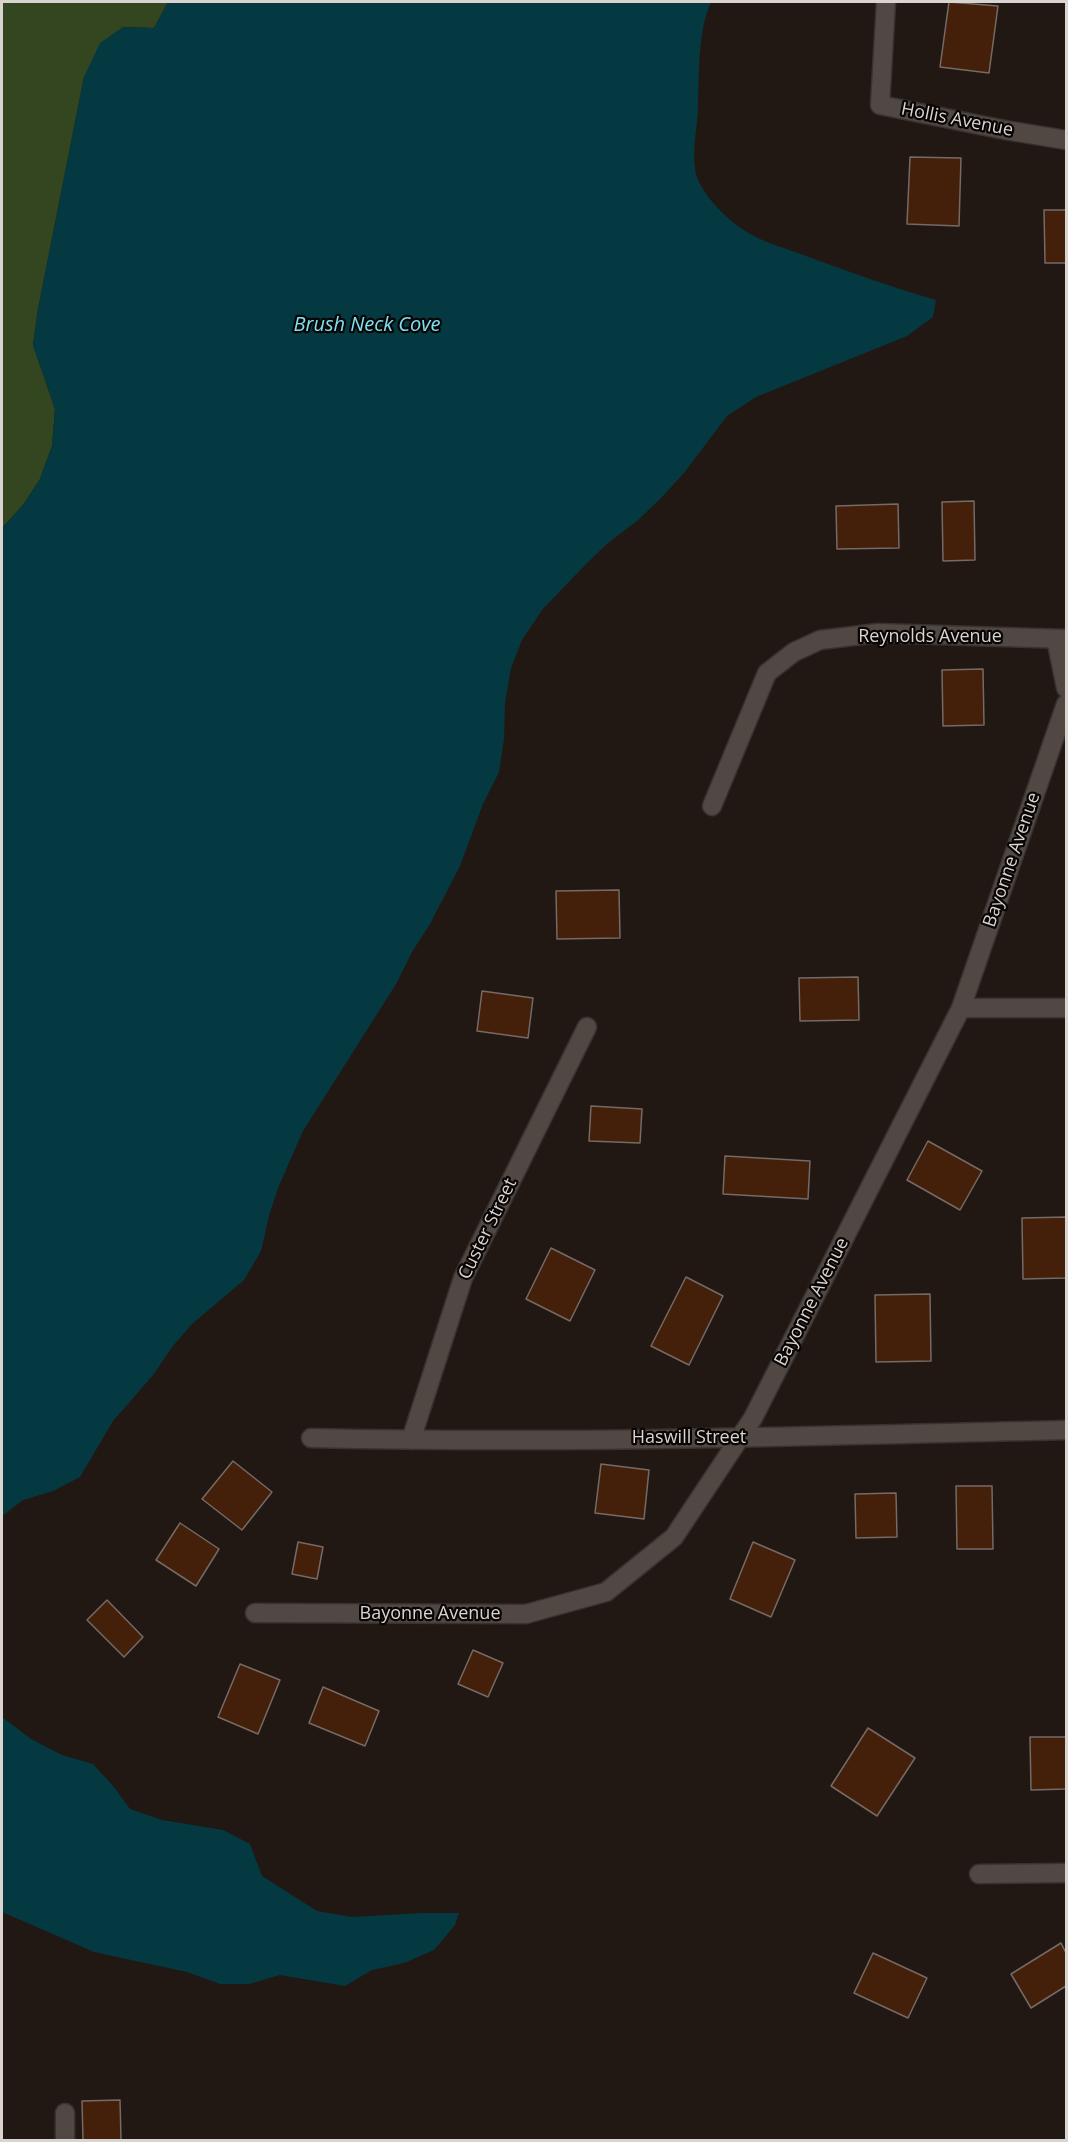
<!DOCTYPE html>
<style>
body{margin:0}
#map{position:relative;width:1068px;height:2142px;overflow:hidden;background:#211814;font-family:"Open Sans",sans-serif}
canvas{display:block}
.frame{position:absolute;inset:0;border:3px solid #dad4d1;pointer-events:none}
</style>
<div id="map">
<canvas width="1068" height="2142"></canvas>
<div class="frame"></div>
</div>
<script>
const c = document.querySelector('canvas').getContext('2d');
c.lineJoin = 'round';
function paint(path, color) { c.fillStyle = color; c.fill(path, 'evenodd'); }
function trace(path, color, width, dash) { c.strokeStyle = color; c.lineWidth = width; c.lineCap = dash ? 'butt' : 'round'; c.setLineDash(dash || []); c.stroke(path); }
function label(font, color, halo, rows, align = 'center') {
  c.font = font + ' "Open Sans",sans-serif'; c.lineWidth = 4.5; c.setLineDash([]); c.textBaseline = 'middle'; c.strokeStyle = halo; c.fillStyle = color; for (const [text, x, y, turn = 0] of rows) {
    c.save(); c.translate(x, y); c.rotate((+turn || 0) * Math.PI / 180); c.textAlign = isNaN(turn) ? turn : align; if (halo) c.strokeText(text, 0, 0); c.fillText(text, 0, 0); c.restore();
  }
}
paint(new Path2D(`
 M2,2H168L154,28L123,27L84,77L38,309L33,345L55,409L52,446L40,479L23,505L2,528Z`), '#33461f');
paint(new Path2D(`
 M168,2H711C698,30 699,73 698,105C698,128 689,161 699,182C708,200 726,218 742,229C761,242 785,248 806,256C850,272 891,287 936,300L933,317L907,336L756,397L727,416L684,473L660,499L637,521L608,543L586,564L542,610L522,640L511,668L505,703L504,739L499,772L483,804L460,866L430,924L412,952L396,984L303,1131L278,1188L269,1216L261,1251L244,1280L192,1324L172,1347L154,1374L113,1421L80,1477L53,1491L23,1500L2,1516V528L23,505L40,479L52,446L55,409L33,345L38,309L84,77L100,43L123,27L154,28Z
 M2,1717L31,1739L62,1755L93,1764L114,1787L130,1809L162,1820L223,1830L250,1844L262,1876L317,1911L352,1917L422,1913H459L455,1925L434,1950L404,1963L372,1970L345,1986L280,1975L249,1984H220L187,1972L94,1952L2,1912Z`), '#043941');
const building = new Path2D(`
 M949,2L998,6L989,73L940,67Z
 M910,157L961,158L959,226L907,224Z
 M1044,210H1066V263H1045Z
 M974,501L975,560L943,561L942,502Z
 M898,504L899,548L837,549L836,506Z
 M983,669L984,725L943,726L942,670Z
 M619,890L620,938L557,939L556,891Z
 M858,977L859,1020L800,1021L799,978Z
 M482,991L533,998L528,1038L477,1031Z
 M591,1106L642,1109L640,1143L589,1141Z
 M928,1141L982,1171L960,1210L907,1180Z
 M725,1156L810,1161L808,1199L723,1194Z
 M1066,1217V1278L1023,1279L1022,1218Z
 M551,1248L595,1270L570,1321L526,1299Z
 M686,1277L723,1296L689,1365L651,1346Z
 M930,1294L931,1361L876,1362L875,1295Z
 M233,1461L272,1492L242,1530L202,1499Z
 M601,1464L649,1470L644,1519L595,1513Z
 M956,1486H992L993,1549H957Z
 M896,1493L897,1537L856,1538L855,1494Z
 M180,1523L219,1549L196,1586L156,1560Z
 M298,1542L323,1547L317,1579L292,1574Z
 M753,1542L795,1560L771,1617L730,1599Z
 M107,1600L143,1637L124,1657L87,1620Z
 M473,1650L503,1663L488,1697L458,1684Z
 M240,1664L280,1680L258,1734L218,1717Z
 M323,1687L379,1711L365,1746L309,1723Z
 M868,1728L915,1758L877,1816L831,1786Z
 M1030,1737H1066V1789L1031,1790Z
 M1061,1943L1066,1953V1986L1031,2008L1011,1974Z
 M873,1953L927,1978L908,2018L854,1993Z
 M120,2100L121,2140H83L82,2101Z`);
paint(building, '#441f0a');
trace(building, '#756a65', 1.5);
const street = new Path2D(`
 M886,2L880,105L1005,130L1066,140
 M1056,639L1066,688
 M712,806L767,673L794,652L820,640L878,633L1066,639
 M961,1008H1066
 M311,1438C563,1444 815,1436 1066,1430
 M411,1440L463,1278L587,1027
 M255,1613L526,1614L606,1592L674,1537L753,1418L961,1008L1066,704
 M979,1874L1066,1873
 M65,2113V2140`);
trace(street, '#383230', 21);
trace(street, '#514743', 18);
label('18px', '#dad4d1', '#080504', [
 ["Hollis Avenue",957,120,11],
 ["Reynolds Avenue",930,637],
 ["Bayonne Avenue",1012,860,-71],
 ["Custer Street",488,1229,-64],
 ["Bayonne Avenue",812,1302,-63],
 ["Haswill Street",689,1438],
 ["Bayonne Avenue",430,1614]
]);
label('italic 20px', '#7ee1f2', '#080504', [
 ["Brush Neck Cove",367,325]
]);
</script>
